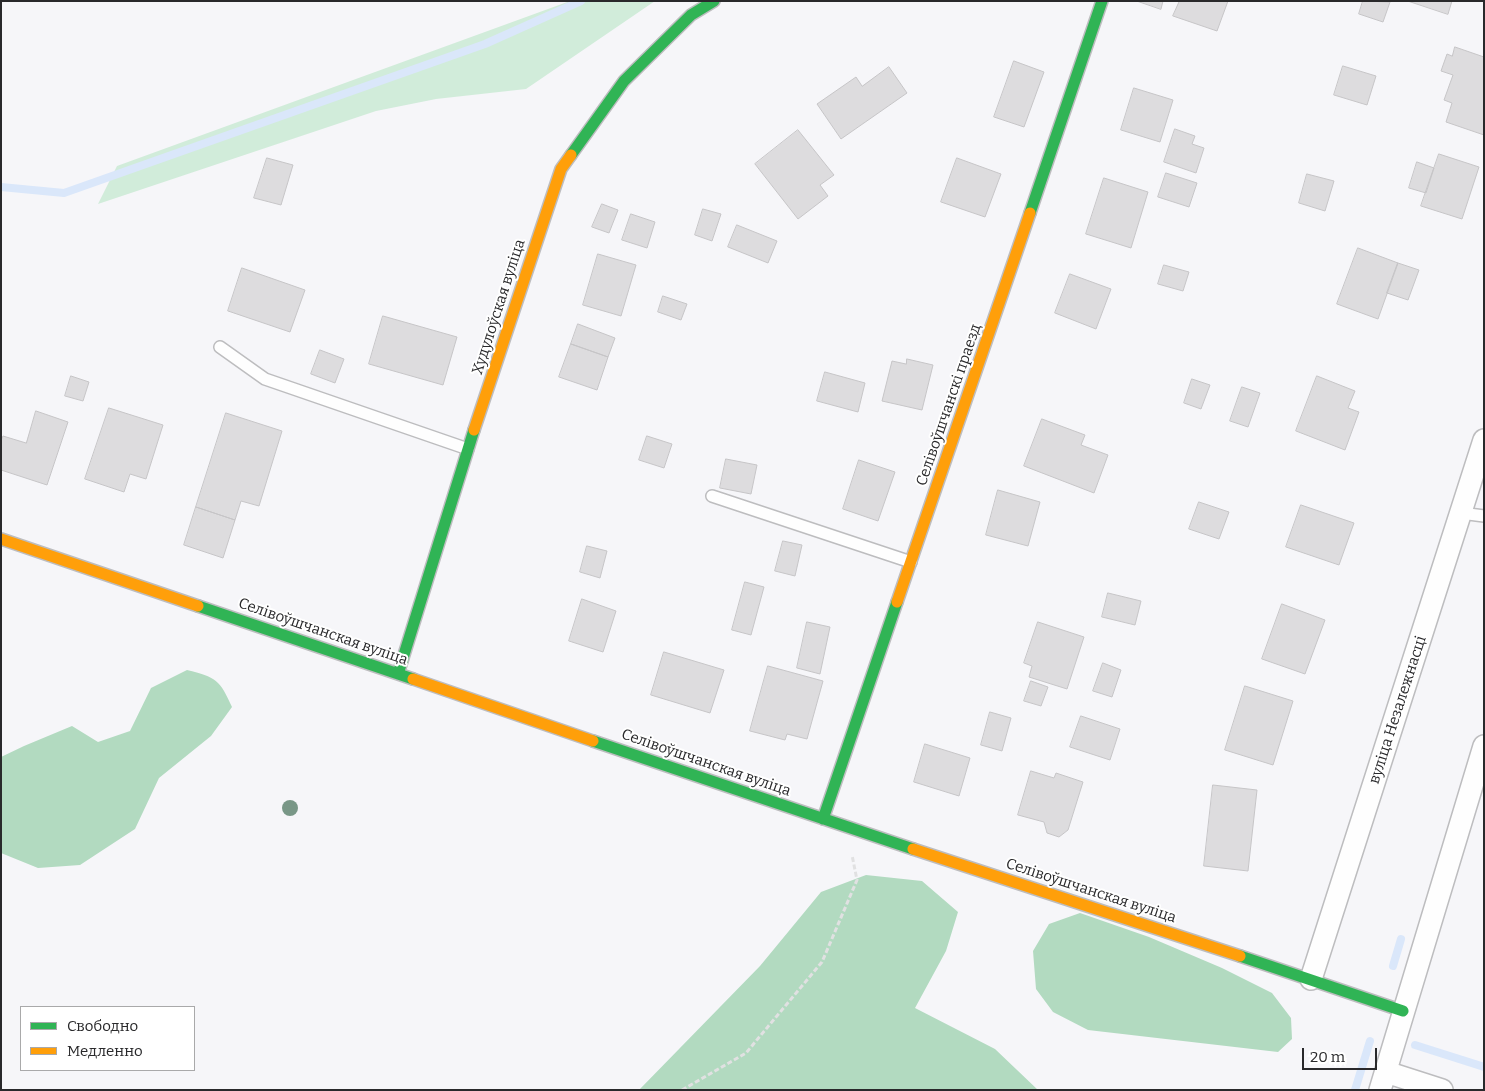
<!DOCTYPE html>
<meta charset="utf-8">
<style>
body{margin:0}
#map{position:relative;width:1485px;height:1091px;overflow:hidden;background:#f6f6f9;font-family:Bitter,serif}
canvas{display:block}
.frame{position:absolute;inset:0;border:2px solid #29292b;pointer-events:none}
.legend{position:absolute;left:20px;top:1006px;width:175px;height:65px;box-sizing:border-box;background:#fff;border:1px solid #a9a9aa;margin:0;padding:6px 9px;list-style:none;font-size:15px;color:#29292b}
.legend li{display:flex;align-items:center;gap:10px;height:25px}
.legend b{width:25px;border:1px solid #a9a9aa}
.scale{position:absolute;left:1302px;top:1048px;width:75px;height:22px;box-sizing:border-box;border:2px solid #29292b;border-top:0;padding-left:6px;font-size:15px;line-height:18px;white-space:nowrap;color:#29292b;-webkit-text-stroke:4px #fff;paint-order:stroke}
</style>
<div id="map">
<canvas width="1485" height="1091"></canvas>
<div class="frame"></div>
<ul class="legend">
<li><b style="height:6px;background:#30b455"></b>Свободно</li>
<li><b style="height:6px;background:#ff9f0a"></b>Медленно</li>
</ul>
<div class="scale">20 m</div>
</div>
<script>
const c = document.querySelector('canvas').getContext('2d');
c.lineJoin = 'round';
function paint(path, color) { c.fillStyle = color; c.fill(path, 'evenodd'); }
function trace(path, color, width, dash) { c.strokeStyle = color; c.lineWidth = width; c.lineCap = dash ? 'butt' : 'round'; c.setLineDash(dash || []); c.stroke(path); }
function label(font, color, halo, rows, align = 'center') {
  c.font = font + ' Bitter,serif'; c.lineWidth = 4; c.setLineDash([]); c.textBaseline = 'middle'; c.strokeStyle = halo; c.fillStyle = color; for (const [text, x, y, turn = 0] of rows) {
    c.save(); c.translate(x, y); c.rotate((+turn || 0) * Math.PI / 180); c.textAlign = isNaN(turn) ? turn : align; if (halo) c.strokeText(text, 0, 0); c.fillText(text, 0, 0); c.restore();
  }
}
paint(new Path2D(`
 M570,1H655L526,89L436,99L376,111L98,204L117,166Z`), '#d1ecda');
paint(new Path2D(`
 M187,670C216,677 220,680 232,707L211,736L159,778L135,829L80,865L38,868L1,853V757L24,746L72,726L98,742L130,731L151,688Z
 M866,875L922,881L958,912L946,951L915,1008L995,1049L1038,1090H639L760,966L821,892Z
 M1080,913L1149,937L1222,968L1272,993L1291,1018L1292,1039L1278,1052L1088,1030L1053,1012L1036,989L1033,951L1049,924Z`), '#b2dac0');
trace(new Path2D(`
 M1,187L64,193L485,44L581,1
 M1393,966L1401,939
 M1415,1045L1484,1067
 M1355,1090L1370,1041`), '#dae7fa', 8);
const building = new Path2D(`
 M1137,1H1163L1161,9Z
 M1179,1H1178H1228L1217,31L1173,16Z
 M1363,1L1390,2L1383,22L1359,14Z
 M1408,1H1452L1448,14Z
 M1455,47L1484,57V135L1446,122L1452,103L1444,100L1453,75L1441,71L1447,54L1452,56Z
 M1014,61L1044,72L1024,127L994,117Z
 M1343,66L1376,76L1367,105L1334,95Z
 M889,67L907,93L841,139L817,104L856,77L862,86Z
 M1134,88L1173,100L1160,142L1121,130Z
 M1175,129L1195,136L1192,144L1204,148L1196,173L1164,162Z
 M798,130L834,175L820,185L828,196L798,219L755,164Z
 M1439,154L1479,167L1462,219L1421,206Z
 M267,158L293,165L281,205L254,198Z
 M957,158L1001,174L985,217L941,202Z
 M1417,162L1434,168L1426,193L1409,188Z
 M1166,173L1197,183L1189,207L1158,197Z
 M1307,174L1334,181L1325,211L1299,203Z
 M1104,178L1148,192L1131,248L1086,234Z
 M602,204L618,210L609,233L592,227Z
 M703,209L721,214L712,241L695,235Z
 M631,214L655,222L647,248L622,240Z
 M737,225L777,241L768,263L728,247Z
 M1358,248L1398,263L1378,319L1337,304Z
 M598,254L636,265L621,316L583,305Z
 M1398,263L1419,270L1408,300L1387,293Z
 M1164,265L1189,272L1183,291L1158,284Z
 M242,268L305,290L290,332L228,311Z
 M1070,274L1111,289L1096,329L1055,313Z
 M663,296L687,304L681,320L658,312Z
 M383,316L457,337L443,385L369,364Z
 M578,324L615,338L608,357L571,344Z
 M571,344L608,357L597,390L559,377Z
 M320,350L344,359L335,383L311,374Z
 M907,359L933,365L922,410L882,401L892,361L906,364Z
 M825,372L865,383L858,412L817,401Z
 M71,376L89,382L83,401L65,396Z
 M1317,376L1355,391L1348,408L1359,412L1345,450L1296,431Z
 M1192,379L1210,385L1201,409L1184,403Z
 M1242,387L1260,393L1248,427L1230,421Z
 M109,408L163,425L146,479L130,474L124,492L85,479Z
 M36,411L68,422L47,485L1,470V440L3,436L26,443Z
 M226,413L282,431L259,506L241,501L235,520L196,507Z
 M1042,419L1085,435L1081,445L1108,455L1094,493L1024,466Z
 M647,436L672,444L664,468L639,460Z
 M726,459L757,465L751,494L720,488Z
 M859,460L895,472L878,521L843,509Z
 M998,490L1040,502L1028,546L986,535Z
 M1199,502L1229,512L1219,539L1189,529Z
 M1301,505L1354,523L1339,565L1286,547Z
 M196,507L235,520L223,558L184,545Z
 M783,541L802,545L795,576L775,571Z
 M587,546L607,551L600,578L580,572Z
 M745,582L764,587L751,635L732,630Z
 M1108,593L1141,601L1135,625L1102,617Z
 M582,599L616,611L603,652L569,641Z
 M1282,604L1325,620L1305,674L1262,659Z
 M807,622L830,627L820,674L797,668Z
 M1038,622L1084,637L1067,689L1029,677L1032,666L1024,663Z
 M664,652L724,670L710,713L651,695Z
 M1103,663L1121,670L1112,697L1093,691Z
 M768,666L823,681L807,739L787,734L785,740L750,731Z
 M1031,681L1048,687L1041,706L1024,701Z
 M1245,686L1293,701L1273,765L1225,750Z
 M990,712L1011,718L1002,751L981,745Z
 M1081,716L1120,729L1110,760L1070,747Z
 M925,744L970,758L959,796L914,782Z
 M1031,771L1054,778L1056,773L1083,782L1068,830L1059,837L1047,833L1044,822L1018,815Z
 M1213,785L1257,790L1248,871L1204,866Z`);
paint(building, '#dddcde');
trace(building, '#c6c5c7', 1);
const lane = new Path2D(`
 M220,347L265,379L468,449
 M712,496L911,562
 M1461,513L1484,516`);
const street = new Path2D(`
 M1311,979L1484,440
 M1386,1072L1442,1090
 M1380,1090L1484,746`);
const fast = new Path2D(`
 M571,155L624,81L691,15L714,1
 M1030,213L1102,1
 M198,606L413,679
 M398,674L474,430
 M593,741L913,849
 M823,819L897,602
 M1240,956L1403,1011`);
const slow = new Path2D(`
 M474,430L561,169L571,155
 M1,539L198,606
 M897,602L1030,213
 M413,679L593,741
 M913,849L1240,956`);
trace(lane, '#bdbdbf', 14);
trace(street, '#bdbdbf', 24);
trace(fast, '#bdbdbf', 14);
trace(slow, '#bdbdbf', 14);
trace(new Path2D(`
 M682,1090L746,1053L822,962L857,880L852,855`), '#e1e1e2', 3, [5, 2.5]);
trace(lane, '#fefefe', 11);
trace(street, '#fefefe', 21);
trace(fast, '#30b455', 11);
trace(slow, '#ff9f0a', 11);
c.fillStyle = '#799787';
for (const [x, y] of [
 [290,808]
]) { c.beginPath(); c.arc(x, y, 8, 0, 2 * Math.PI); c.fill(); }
label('15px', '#29292b', '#fff', [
 ["Худулоўская вуліца",499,307,-72],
 ["Селівоўшчанскі праезд",949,405,-71],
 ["Селівоўшчанская вуліца",323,632,19],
 ["вуліца Незалежнасці",1398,710,-72],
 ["Селівоўшчанская вуліца",706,763,19],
 ["Селівоўшчанская вуліца",1091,891,18]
]);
</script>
